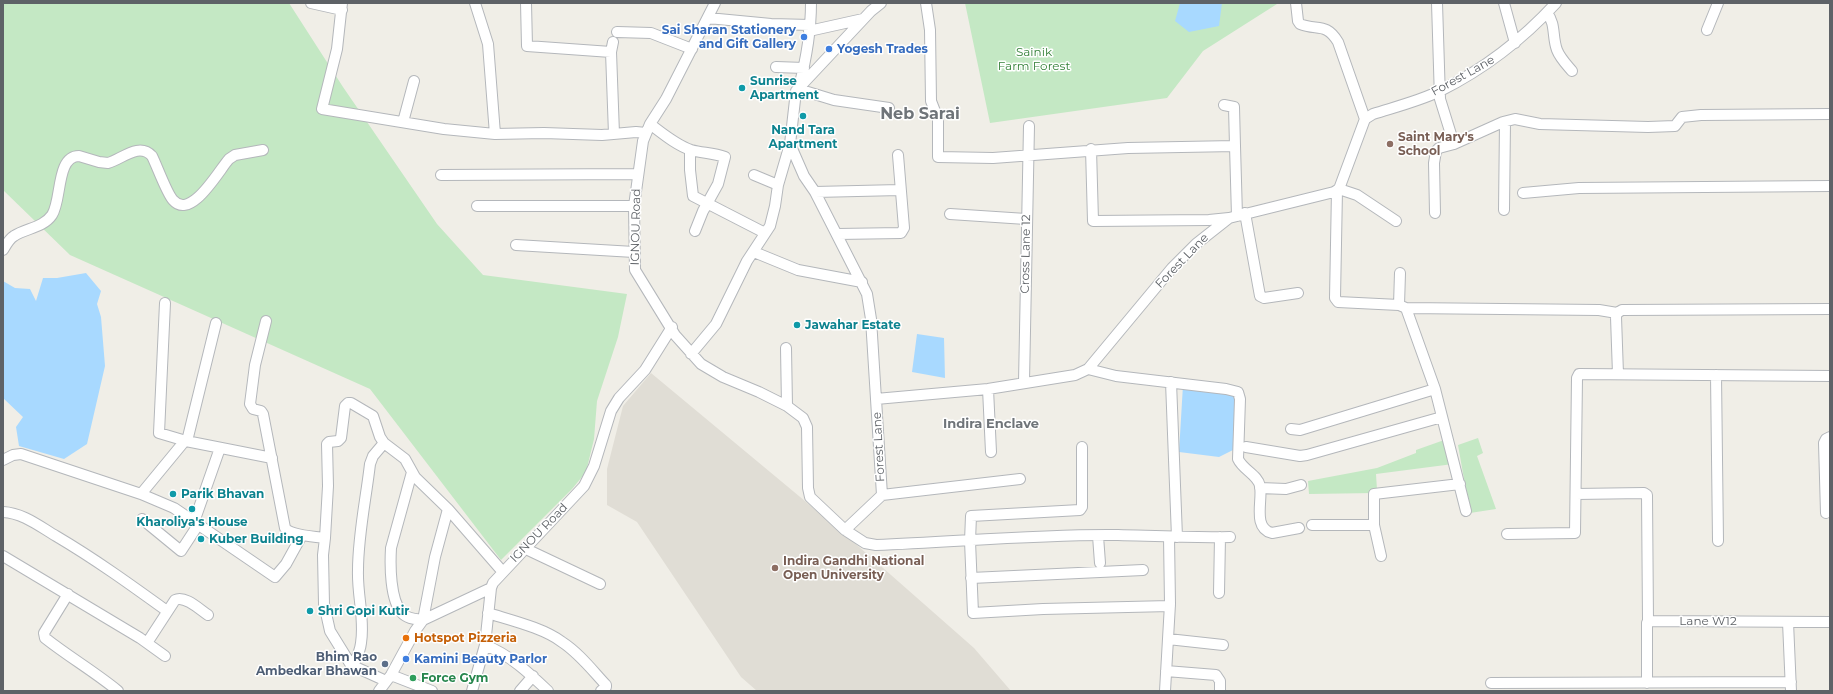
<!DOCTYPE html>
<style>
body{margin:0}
#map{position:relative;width:1833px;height:694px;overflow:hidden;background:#f0eee7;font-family:Montserrat,sans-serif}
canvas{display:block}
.frame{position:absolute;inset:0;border:4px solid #5e6267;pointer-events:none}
</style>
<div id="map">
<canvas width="1833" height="694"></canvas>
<div class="frame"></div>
</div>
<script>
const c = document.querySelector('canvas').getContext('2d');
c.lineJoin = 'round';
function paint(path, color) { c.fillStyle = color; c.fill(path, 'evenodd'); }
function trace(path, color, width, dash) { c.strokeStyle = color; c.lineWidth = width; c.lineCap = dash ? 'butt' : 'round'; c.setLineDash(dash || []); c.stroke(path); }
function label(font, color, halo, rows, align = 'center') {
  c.font = font + ' Montserrat,sans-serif'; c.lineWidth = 3; c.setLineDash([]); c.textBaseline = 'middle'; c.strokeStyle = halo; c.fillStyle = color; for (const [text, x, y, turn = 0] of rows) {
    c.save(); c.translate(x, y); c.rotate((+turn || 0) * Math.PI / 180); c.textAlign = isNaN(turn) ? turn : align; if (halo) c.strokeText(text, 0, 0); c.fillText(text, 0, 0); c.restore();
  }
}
paint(new Path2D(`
 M651,373L841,531L974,648L1011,691H757L741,677L637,522L607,505V469L623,406Z`), '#e0ddd5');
paint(new Path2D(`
 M3,3H289L343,87L437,224L483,275L627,294L618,337L597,401L594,439L586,472L572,489L501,560L370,389L70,255L3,190Z
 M965,3H1277V4L1203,51L1167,98L990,123Z
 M1478,438L1483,453L1477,456L1496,509L1470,513L1458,445Z
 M1447,439L1453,464L1376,474L1377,490L1375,493L1309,494L1308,481L1377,468L1416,453V450Z`), '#c4e8c4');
paint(new Path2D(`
 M1180,3H1222L1219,26L1189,32L1175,21Z
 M86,273L101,291L97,304L101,317L105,366L87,444L64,459L19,446L16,427L23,417L3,398V281L15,288L30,289L36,301L43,278H57Z
 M917,334L944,338L945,378L912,372Z
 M1183,385L1240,391L1239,447L1219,457L1179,452Z`), '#a8d9ff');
const minor = new Path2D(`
 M311,3L342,10
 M342,3L337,49L322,109L444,129L495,134L544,133L602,135L636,132L646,133
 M475,3L488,44L495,134
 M526,3L527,46L611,52L614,134
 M715,3L666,99L650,124L643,141L634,206L635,270L675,335L701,364L723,377L759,392L787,406L803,418L807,427L808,488L810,497L845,530L865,543L876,545C957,542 1037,534 1118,535C1155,536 1193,538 1230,537
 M926,3L930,30L931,101L938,119V157L993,158L1128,148L1235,146L1237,216
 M1296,3L1298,21L1300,24C1317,31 1326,22 1338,42L1365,119
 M1437,3L1440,99L1454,144
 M1504,3L1515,43
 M1547,13C1556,24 1552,37 1557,50C1560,58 1567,65 1572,71
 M708,18L771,24L810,25
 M1707,30L1718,3
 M809,31L863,19
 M617,32L651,33L692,49
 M611,52L613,42
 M776,67L804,68
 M799,87C806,60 811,30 811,3
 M798,89L834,100L889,108
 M1224,105L1234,107L1235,146
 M403,122L414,81
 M650,124C662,133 676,145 691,150C702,153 713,153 725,157L718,184L703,211L695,231
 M790,144L804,176L815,192L867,294L871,319L876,399
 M1091,149L1093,221L1209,220L1229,218
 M690,150V170L693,196L765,233
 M441,175L638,174
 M754,175L778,185
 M1339,189L1357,195L1396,221
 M1337,190L1335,298L1338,302L1399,305L1406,308L1435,389L1466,511
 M815,192L900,190
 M1523,193L1579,188L1830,186
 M477,206H634
 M1504,210L1505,122
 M1245,213L1260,296L1264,298L1298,293
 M1435,213L1434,163L1436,151L1439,148L1454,144L1503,122L1515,119L1540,124L1648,127L1675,126L1682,117L1701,115L1830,114
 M950,214L1026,219
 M838,234L901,233L904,228L898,155
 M516,245L634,252
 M3,250C6,245 9,239 14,236C26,228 43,228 52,215C62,200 56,156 79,156L99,162L108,163C122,159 139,142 152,156C157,166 167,194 173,200C191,221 219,170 229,159L235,155L263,150
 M754,252L798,270L862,282
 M165,303L159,433L186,441L272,458
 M1399,305L1400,273
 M1406,308L1599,310L1617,313
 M266,321L255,365L250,404L253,409L261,411L263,414L285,528C290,535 315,537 325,538L323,555L324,604L330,631L351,665L386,681
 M216,323L188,437L141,494L174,508L275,577L286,564L302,535
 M786,348L787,406
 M691,354L716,324L747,261L770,226L775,206L778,185L790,144L796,91L871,11L881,3
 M1088,369L1116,376L1226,389L1238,392L1240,399L1238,459C1243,470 1258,475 1260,486C1263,500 1252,528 1272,533L1299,528
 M1618,374L1616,317L1617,313L1622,310L1830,309
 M1716,375L1718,541
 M1024,382L1029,126
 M1171,382L1177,537
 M988,389L991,452
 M1291,429L1300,430L1435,389
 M1082,447V507L1080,510L971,516L970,541L973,613L1043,609L1170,606
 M1246,447L1300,456L1307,455L1442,417
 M3,460L13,455L21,454L141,494
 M412,472L391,548C390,565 390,600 402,613C407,619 416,619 423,620L435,557L448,509
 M1260,488L1286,489L1301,485
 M1576,494L1644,493L1647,495L1648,621
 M882,495L876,399L988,389L1075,375L1088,369L1172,268L1196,244L1229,218L1334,192L1339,189L1365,119L1373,114C1395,107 1419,101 1440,91C1484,69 1523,39 1556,3
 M3,512C23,513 39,526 56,536C95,559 131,585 167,611
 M1826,513L1824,443L1826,439L1830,437
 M142,519L181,551L198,525
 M194,522L220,448
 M1312,525H1374
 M845,530L882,495L1020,479
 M1507,534L1575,533L1577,378L1579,374L1830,376
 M1098,536L1100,563
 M325,538L328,486L327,444L329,442L338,441L341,438L345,406L348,403H351L373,416L380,437L384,443L405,459L415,477L448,509L502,571
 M526,549L600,584
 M3,556L140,638L165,656
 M1381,556L1374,525V494L1460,484
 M971,578L1143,570
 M1219,593L1220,537
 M68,594L44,633L45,638C69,657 95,672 118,691
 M488,613C510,620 544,628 562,642C579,653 592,670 606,685V687L601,691
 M1788,622L1791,691
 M1168,639L1223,645
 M147,643L175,600C185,595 199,609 208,615
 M485,645C510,655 529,673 548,691
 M353,666C356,659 360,652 361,643C365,619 357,595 358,570C358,535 366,499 370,464L373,456L384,443
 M1166,671L1216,675L1220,681V691
 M391,675L432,691
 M1491,683L1791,682
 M1647,683V623L1648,621L1830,622
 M379,691L391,675L415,631L423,620L491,588
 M472,691L485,645L491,588L493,583L584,486L594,466L611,411L619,398L645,370L672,327
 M520,691L533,676
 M1165,691L1170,604L1169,537`);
trace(minor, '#b4b7bb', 12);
trace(minor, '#fff', 10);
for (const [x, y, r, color] of [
 [804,37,4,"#3f7fe0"],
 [829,49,4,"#3f7fe0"],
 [742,88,4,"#0f9aa8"],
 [803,116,4,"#0f9aa8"],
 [1390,144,4,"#8d6e63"],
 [797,325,4,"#0f9aa8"],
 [173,494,4,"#0f9aa8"],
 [192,509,4,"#0f9aa8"],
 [201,539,4,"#0f9aa8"],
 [775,568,4,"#8d6e63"],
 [310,611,4,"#0f9aa8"],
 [406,638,4,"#e8710a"],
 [406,659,4,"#3f7fe0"],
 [385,664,4,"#5c6f8a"],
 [413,678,4,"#2e9e5b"]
]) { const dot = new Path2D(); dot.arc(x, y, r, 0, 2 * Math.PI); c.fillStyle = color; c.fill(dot); trace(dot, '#fff', 1.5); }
label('bold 12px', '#366cbe', '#fff', [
 ["Sai Sharan Stationery",796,30,"right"],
 ["and Gift Gallery",796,44,"right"],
 ["Yogesh Trades",837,49],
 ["Kamini Beauty Parlor",414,659]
], 'left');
label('12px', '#348138', '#fff', [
 ["Sainik",1034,52],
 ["Farm Forest",1034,66]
]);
label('12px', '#5e6267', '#fff', [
 ["Forest Lane",1463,76,-29],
 ["IGNOU Road",636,227,-89],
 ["Cross Lane 12",1026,254,-89],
 ["Forest Lane",1182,261,-46],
 ["Forest Lane",879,447,-93],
 ["IGNOU Road",539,533,-46],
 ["Lane W12",1708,621]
]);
label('bold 12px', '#0d838f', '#fff', [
 ["Sunrise",750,81],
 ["Apartment",750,95],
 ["Nand Tara",803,130,"center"],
 ["Apartment",803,144,"center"],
 ["Jawahar Estate",805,325],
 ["Parik Bhavan",181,494],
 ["Kharoliya's House",192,522,"center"],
 ["Kuber Building",209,539],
 ["Shri Gopi Kutir",318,611]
], 'left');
label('bold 12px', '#785e54', '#fff', [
 ["Saint Mary's",1398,137],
 ["School",1398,151],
 ["Indira Gandhi National",783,561],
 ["Open University",783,575]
], 'left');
label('bold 12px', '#c56008', '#fff', [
 ["Hotspot Pizzeria",414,638]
], 'left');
label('bold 12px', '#4e5e75', '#fff', [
 ["Bhim Rao",377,657],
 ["Ambedkar Bhawan",377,671]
], 'right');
label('bold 12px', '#27864d', '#fff', [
 ["Force Gym",421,678]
], 'left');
label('bold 13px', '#6f7479', '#fff', [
 ["Indira Enclave",991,424]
]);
label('bold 16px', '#6f7479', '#fff', [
 ["Neb Sarai",920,114]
]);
</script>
